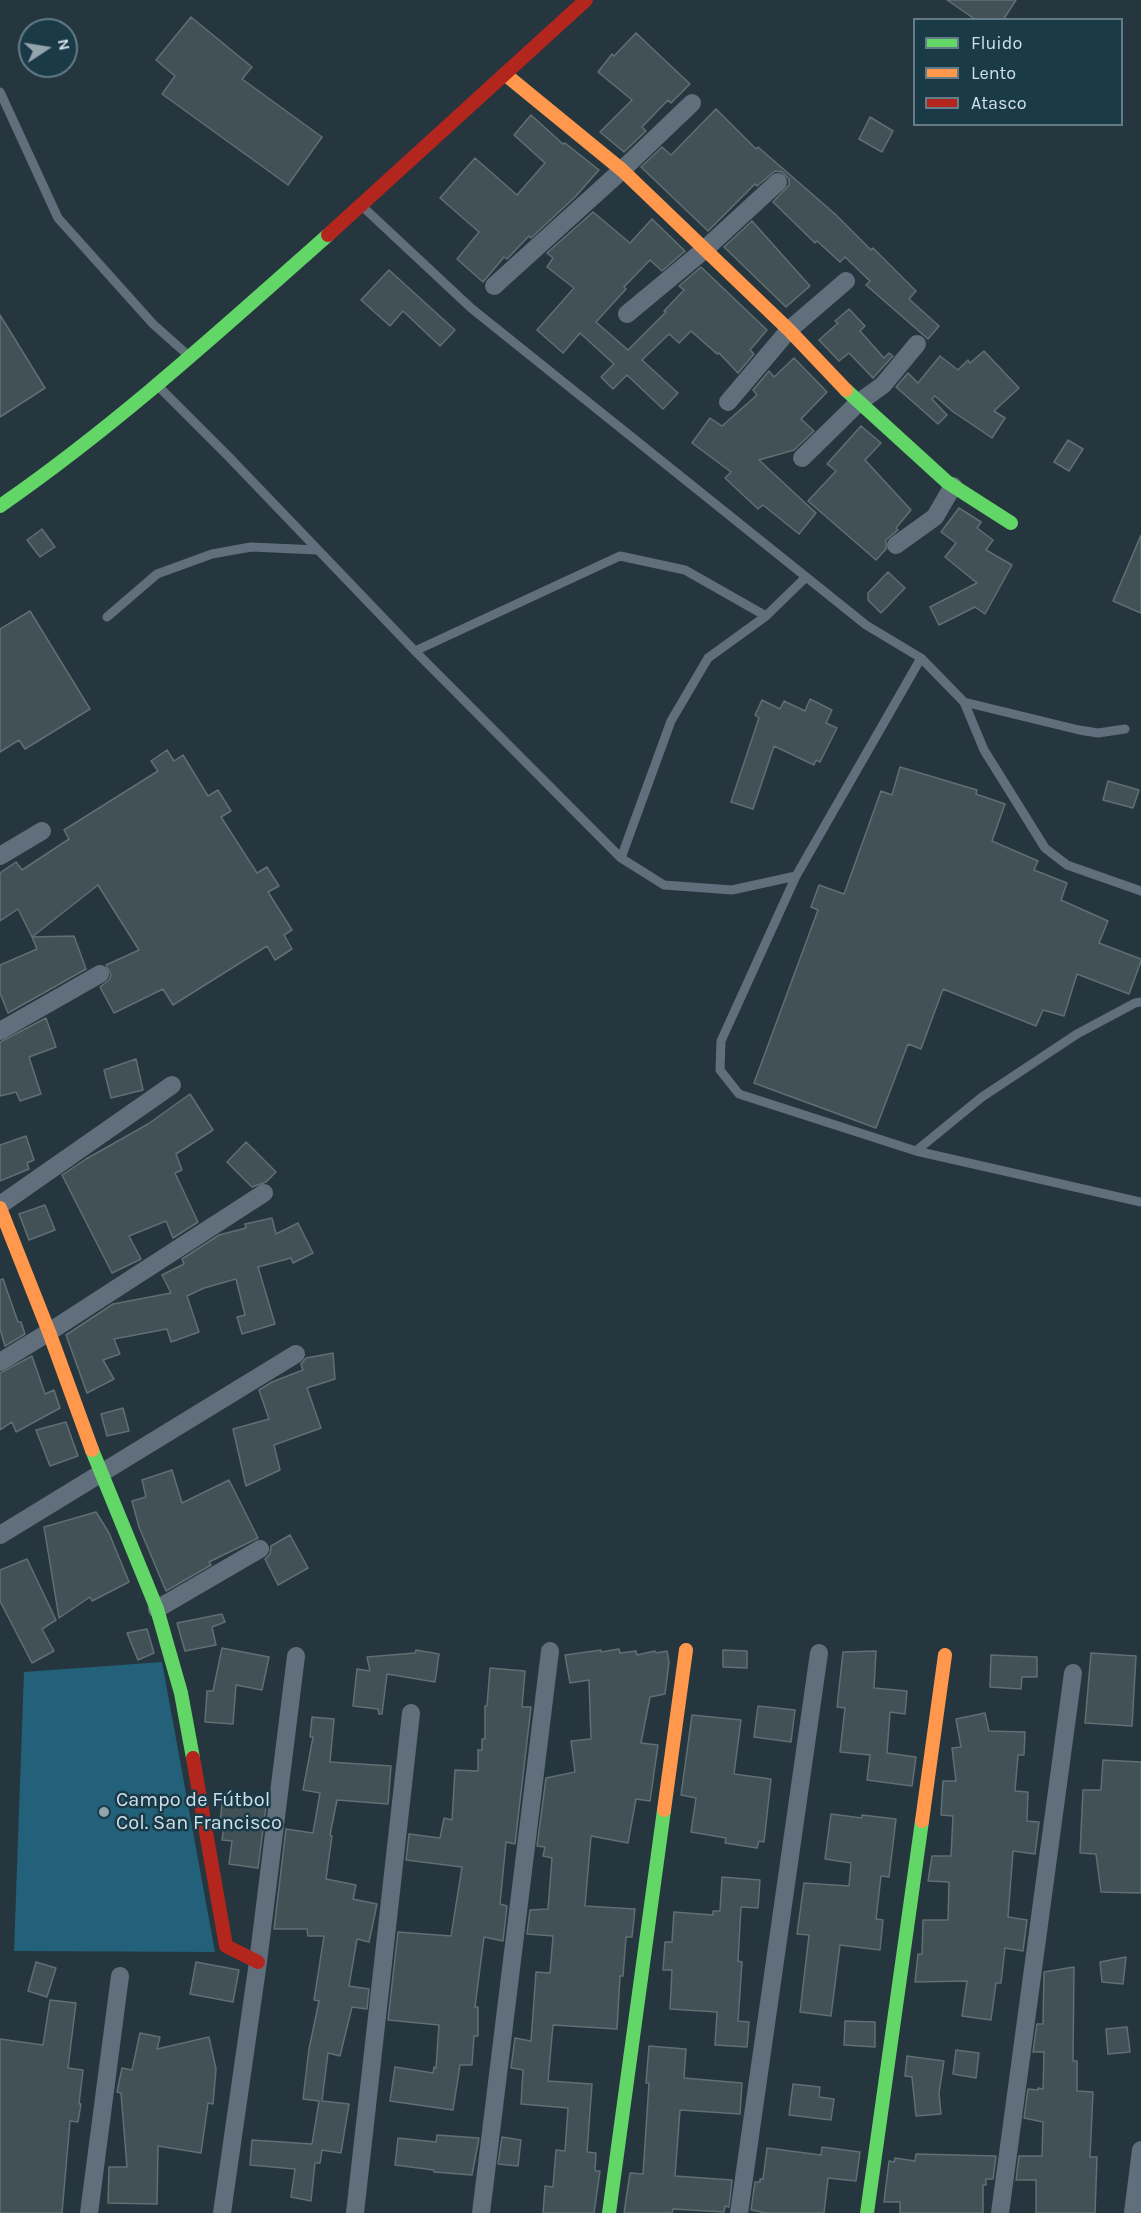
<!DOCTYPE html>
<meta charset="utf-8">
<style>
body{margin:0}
#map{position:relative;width:1141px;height:2213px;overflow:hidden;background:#26363e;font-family:Karla,sans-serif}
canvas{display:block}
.legend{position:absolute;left:913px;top:18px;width:210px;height:108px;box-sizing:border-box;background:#1b3a48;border:2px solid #637c88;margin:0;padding:8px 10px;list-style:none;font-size:18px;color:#cfe0e9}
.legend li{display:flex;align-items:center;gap:12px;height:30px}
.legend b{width:30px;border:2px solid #637c88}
.north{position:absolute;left:18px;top:18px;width:60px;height:60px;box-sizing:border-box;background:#1b3a48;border:2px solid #637c88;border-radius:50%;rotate:78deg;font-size:16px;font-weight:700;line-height:24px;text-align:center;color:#cfe0e9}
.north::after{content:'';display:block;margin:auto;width:21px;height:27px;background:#94a4ad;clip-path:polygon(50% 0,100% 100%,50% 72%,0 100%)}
</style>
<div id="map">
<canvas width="1141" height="2213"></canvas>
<ul class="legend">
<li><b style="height:8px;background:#63d668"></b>Fluido</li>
<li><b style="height:8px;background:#ff974d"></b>Lento</li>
<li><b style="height:8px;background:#b3261e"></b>Atasco</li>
</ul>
<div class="north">N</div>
</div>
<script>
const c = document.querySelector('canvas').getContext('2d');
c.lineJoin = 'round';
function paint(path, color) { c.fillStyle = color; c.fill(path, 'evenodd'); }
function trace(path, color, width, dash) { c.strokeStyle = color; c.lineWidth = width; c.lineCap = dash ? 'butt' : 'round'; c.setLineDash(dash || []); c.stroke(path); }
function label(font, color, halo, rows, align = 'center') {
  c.font = font + ' Karla,sans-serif'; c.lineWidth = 5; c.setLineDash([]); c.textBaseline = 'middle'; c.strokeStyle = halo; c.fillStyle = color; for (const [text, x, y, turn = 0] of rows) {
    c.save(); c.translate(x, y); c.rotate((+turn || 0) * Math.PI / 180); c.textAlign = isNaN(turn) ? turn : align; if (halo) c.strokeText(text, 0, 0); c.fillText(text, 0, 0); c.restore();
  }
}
paint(new Path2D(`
 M162,1662L215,1952L14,1951L24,1672Z`), '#236079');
const building = new Path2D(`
 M947,0H1016L1003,20H976Z
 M191,17L252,67L242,79L322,137L288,185L162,94L175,76L156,60Z
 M636,33L690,84L671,103L668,100L642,127L646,131L624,152L600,132L632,100L598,72L612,54L614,56Z
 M716,109L756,149L758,147L835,214L871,250L873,248L916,291L909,299L939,326L928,339L866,285L870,281L845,257L840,262L817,241L815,243L773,202L789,185V179L782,172L775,171L757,186L755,184L708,231L641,167L662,147L671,155Z
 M531,115L563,144L565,143L599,170L575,197L531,238L529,236L507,259L504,257L483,282L457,259L479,232L440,198L475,158L517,195L545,163L514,135Z
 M870,117L893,131L882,152L859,139Z
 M593,212L630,243L652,219L685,251L662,271L650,260L624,287L626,289L596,322L628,350L666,312L664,311L684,290L679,286L701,267L767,330L750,350L754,354L738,373L719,353L717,354L691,331L679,343L669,334L642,360L678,393L663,409L627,375L613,389L601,377L614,364L580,333L563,353L537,330L574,288L547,267L553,258L547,253Z
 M752,221L810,286L786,307L724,247Z
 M389,270L455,330L440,346L403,311L390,326L361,300Z
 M849,309L865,326L860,331L884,358L889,353L893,356L873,378L849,353L839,361L819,340L838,323L835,321Z
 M0,315L45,388L0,417Z
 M984,351L1019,388L994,411L1005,418L992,438L952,411L935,396L932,399L947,415L938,424L896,387L908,373L918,383L940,356L958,370L968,360L970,363Z
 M794,358L827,392L801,419L814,431L794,450L759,460L816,513L799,534L763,505L758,509L725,478L731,472L692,443L710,418L722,426L757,395L753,390L769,371L774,377Z
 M861,426L881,443L865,460L911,510L896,528L898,530L886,540V549L876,560L808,501L836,471L827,464Z
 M1068,440L1083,449L1069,471L1054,462Z
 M959,508L981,522L977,528L993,540L986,550L1012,565L985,614L975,607L939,625L930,607L977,583L945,557L956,543L941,532Z
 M42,529L55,547L40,557L27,540Z
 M1141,535V613L1113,601Z
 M888,572L905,588L881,613L868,600V593Z
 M30,611L90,709L25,749L19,740L0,752V629Z
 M810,699L832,710L826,723L837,728L820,762L816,760L814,765L774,746L753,809L731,802L759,718L755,715L762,700L780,709L784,701L805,711Z
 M167,750L174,761L183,755L208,796L218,790L231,811L221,817L257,873L267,867L279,886L268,892L292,930L284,935L292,949L275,960L267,946L173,1005L163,989L114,1013L100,987L109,980L111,975L106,965L139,950L98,885L32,937L18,909L0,921V873L16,862L22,870L69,839L64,830L158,771L151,761Z
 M900,767L977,790L976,794L1005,804L992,841L1038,861L1034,870L1067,883L1061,900L1108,921L1099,943L1141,959V961L1129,994L1077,974L1064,1016L1043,1010L1036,1026L943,989L921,1049L908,1044L876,1128L754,1083L818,910L811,907L819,885L844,894L881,791L892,795Z
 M1108,781L1139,790L1133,808L1103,800Z
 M74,936L86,969L8,1013L0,993V965L37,949L32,937Z
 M46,1018L56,1047L29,1057L41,1094L20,1101L16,1092L0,1096V1042Z
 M136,1059L143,1090L111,1098L104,1070Z
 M190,1094L213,1130L176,1154L182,1170L175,1173L198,1222L173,1238L166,1221L129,1236L141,1259L112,1273L62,1175L86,1159L148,1124Z
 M26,1136L34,1160L27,1163L29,1169L0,1181V1145Z
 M246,1142L276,1172L266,1182L252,1187L227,1162Z
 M45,1205L55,1230L29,1240L19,1214Z
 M272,1218L276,1234L298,1223L313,1253L293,1263L291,1258L258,1267L275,1324L242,1334L237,1317L245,1315L236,1279L204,1288L187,1296L199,1332L171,1342L167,1329L114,1339L120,1354L103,1360L114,1379L87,1393L66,1335L113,1304L171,1293L162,1275L184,1264L182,1259L219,1235L246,1228L245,1224Z
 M3,1279L18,1322H21L25,1334L5,1346L0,1329V1280Z
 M333,1353L335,1379L307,1388L321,1428L274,1445L280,1470L246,1486L233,1429L269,1419L259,1390L272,1382L303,1370L301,1364L306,1358Z
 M32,1356L45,1394L54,1390L60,1408L16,1432L12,1422L0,1430V1373Z
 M123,1408L129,1431L107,1436L101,1414Z
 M66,1422L78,1456L50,1466L36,1430Z
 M172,1470L182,1503L229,1480L258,1538L209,1562L211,1565L166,1591L139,1527L132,1501L146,1497L142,1480Z
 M96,1512L109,1533L129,1582L92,1601L90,1597L59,1618L44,1527Z
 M290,1535L308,1568L278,1585L265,1559L270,1554L271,1546Z
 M27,1559L56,1620L42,1629L54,1651L32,1663L0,1601V1570Z
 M222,1614L225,1622L212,1627L216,1645L185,1651L177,1623Z
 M147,1629L154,1653L138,1660L127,1633Z
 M222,1648L269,1657L262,1690L236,1685L233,1724L205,1722L207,1691H213Z
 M619,1649L620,1653L636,1651L637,1655L655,1651L656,1653L667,1651L669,1662L665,1694L650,1697L641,1743L658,1745L650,1801L636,1799L628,1843L591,1836L585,1906L635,1909L632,1937H626L623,1976H620L617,2029L553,2025L548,2081L592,2084L587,2152L596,2153L595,2171H600L594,2213H543L545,2186L553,2187L556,2150L565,2151L568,2108L521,2104L523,2070L511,2068L515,2038L531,2041L536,1972L550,1973L553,1936L527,1934L530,1910L548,1909L552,1858L543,1856L545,1847L537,1846L546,1778L575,1772L571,1741L591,1739L589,1680L570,1683L565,1655L601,1650V1652Z
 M416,1650L439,1654L435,1682L387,1674L382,1714H379L378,1709L353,1706L357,1669L370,1671L367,1657L415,1653Z
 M723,1650L747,1651V1668L723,1667Z
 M876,1651L874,1688L907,1691L905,1714L890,1712L887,1753L916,1757L912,1786L867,1780L870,1755L840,1752L845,1708L837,1707L843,1652Z
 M1091,1653L1136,1656L1132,1726L1085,1723Z
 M991,1655L1037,1657V1677H1022L1021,1689L990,1687Z
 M490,1668L525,1671L522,1707H531L515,1844L506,1842L500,1904L507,1906L503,1941L484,1937L475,2007H478V2036H474L472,2065H460L453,2110L390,2101L395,2067L433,2073L434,2067L436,2068L439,2025L388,2020L398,1932L451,1936L462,1867L406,1860L409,1834L440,1838L444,1818L452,1820L455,1770L478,1771V1750H482V1739H485V1706H487Z
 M758,1706L795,1710L791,1742L754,1737Z
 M985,1713L989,1731L1025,1732L1024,1755H1018L1015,1791L1028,1792L1027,1821L1039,1822L1035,1854L1013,1851L1008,1917L1027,1920L1023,1951L1005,1948L1001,1983H996L991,2020L962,2016L967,1981L915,1982L918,1954H922L923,1920H948L949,1882L928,1881L932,1856H951L953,1816L941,1815L943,1781H956L952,1748L961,1747L956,1719Z
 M692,1715L741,1720L734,1774L771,1779L764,1842L759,1841L757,1848L725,1843L726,1838L691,1832L696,1798L681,1795Z
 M312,1717L334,1719L330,1762L391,1766L388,1804L337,1800L330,1835L332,1836L326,1879L356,1885L353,1899L377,1904L369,1942L357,1939L349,1986L369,1989L367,2009L352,2007L340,2056L328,2053L322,2101L349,2104L341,2153L322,2150L320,2163H315L311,2201L291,2197L295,2169L250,2165L252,2140L312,2144L319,2101L303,2099L309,2049L319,2001L314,2000L324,1936H308L307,1929H274L286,1829L313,1833L320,1793L303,1790L313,1737H310Z
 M1103,1760L1141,1762V1893L1101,1892L1096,1854L1080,1853L1083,1790H1101Z
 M223,1794L267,1799L258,1868L229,1864L232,1841L222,1840L224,1824L220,1823Z
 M831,1814L862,1818V1815L896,1819L889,1877L881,1876L876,1919L883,1920L880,1950L840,1945L831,2016L800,2012L809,1935L797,1934L804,1883L849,1886L851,1863L825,1859Z
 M722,1877L760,1880L758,1908L741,1907L738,1961L742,1962L738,2021L749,2022L747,2047L715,2045L717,2012L670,2009L672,1970H663L665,1942H672L674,1912L713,1915V1911H720Z
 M1126,1957L1123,1984L1102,1982L1100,1962Z
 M36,1962L56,1968L47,1997L28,1991Z
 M196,1962L239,1970L233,2002L190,1994Z
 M1074,1967L1073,2061H1077V2091L1093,2092L1090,2157H1097L1095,2213H1036V2180H1016L1019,2156H1042L1043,2122L1024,2118L1028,2089L1038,2090V2088L1043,2089L1044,2052H1033L1037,2024H1043L1044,1972Z
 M50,2000L76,2003L68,2068L83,2070L79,2104H81L78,2122L70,2121L62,2213H0V2039L43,2045Z
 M845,2021L875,2022V2047L844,2045Z
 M1127,2027L1130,2052L1108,2054L1106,2029Z
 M140,2033L160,2037L157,2049L209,2037L216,2069L213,2104L208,2103L201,2153L158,2146L157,2204L108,2203L109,2167H127L121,2093L117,2092L122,2068L132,2070Z
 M649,2046L686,2049L684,2078L742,2083L740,2114L680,2110L675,2176L732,2180L729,2207L725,2206L724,2212L673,2209L672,2213H624L630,2173L643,2174L649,2083H646Z
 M956,2050L979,2053L976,2078L953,2074Z
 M907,2056L944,2061L939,2093L941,2114L916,2116L912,2077L905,2076Z
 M793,2084L820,2087L819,2097L834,2099L831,2120L789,2115Z
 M437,2135L479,2138L472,2175L434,2172V2170L395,2165L398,2138L436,2142Z
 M502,2137L521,2140L518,2166L498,2164Z
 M822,2147L860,2152L856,2181L828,2178L824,2213H766L751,2210L755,2182H760V2179H763L767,2148L821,2155Z
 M916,2154L996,2156L993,2179H986V2185H983V2213H900V2202H884L889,2161L894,2162L895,2158L915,2161Z`);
paint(building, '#425156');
trace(building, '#606f73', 1.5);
trace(new Path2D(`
 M0,92L58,218L153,324L189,356
 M363,207L471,308L866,625L921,658L964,702L984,750L1045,848L1067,865L1141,891
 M158,386L228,456L415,651L621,858L664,885L732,890L796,876
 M107,617L157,574L212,554L251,547L318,550
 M415,651L620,556L685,570L766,616L806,577
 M921,658L796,876L721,1041L720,1070L739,1094L916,1151L1141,1202
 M964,702L1079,730L1098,733L1125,729
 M621,858L671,721L708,658L766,616
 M916,1151L982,1097L1077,1034L1135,1003L1141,1002`), '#616e7b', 9);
trace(new Path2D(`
 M494,286L622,170L692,103
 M627,314L704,250L778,182
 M728,402L789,330L846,281
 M802,458L858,403L883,385L917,344
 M896,545L935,517L953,486
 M0,856L42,831
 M0,1031L100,974
 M0,1205L172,1085
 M0,1362L49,1332L264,1193
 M0,1535L296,1354
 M157,1609L260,1549
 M89,2213L120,1976
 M222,2213L258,1962L296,1656
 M355,2213L411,1713
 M481,2213L550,1651
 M739,2213L819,1653
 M1000,2213L1073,1673
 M1133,2213L1141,2150`), '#616e7b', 18);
trace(new Path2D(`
 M846,390L947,482L1011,523
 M0,506C117,425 222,329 328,235
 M92,1450L157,1609L181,1693L193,1758
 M609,2213L664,1810
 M867,2213L922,1821`), '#63d668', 14);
trace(new Path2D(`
 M506,75L622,170L789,330L846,390
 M0,1208L49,1332L92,1450
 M664,1810L686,1650
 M922,1821L945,1655`), '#ff974d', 14);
trace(new Path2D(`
 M328,235L586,0
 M193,1758L226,1946L258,1962`), '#b3261e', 14);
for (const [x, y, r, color] of [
 [104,1812,6,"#94a4ad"]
]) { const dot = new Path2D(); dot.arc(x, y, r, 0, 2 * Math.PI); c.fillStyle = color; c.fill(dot); trace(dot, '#1b3a48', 2); }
label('20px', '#cfe0e9', '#1b3a48', [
 ["Campo de Fútbol",116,1800],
 ["Col. San Francisco",116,1823]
], 'left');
</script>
